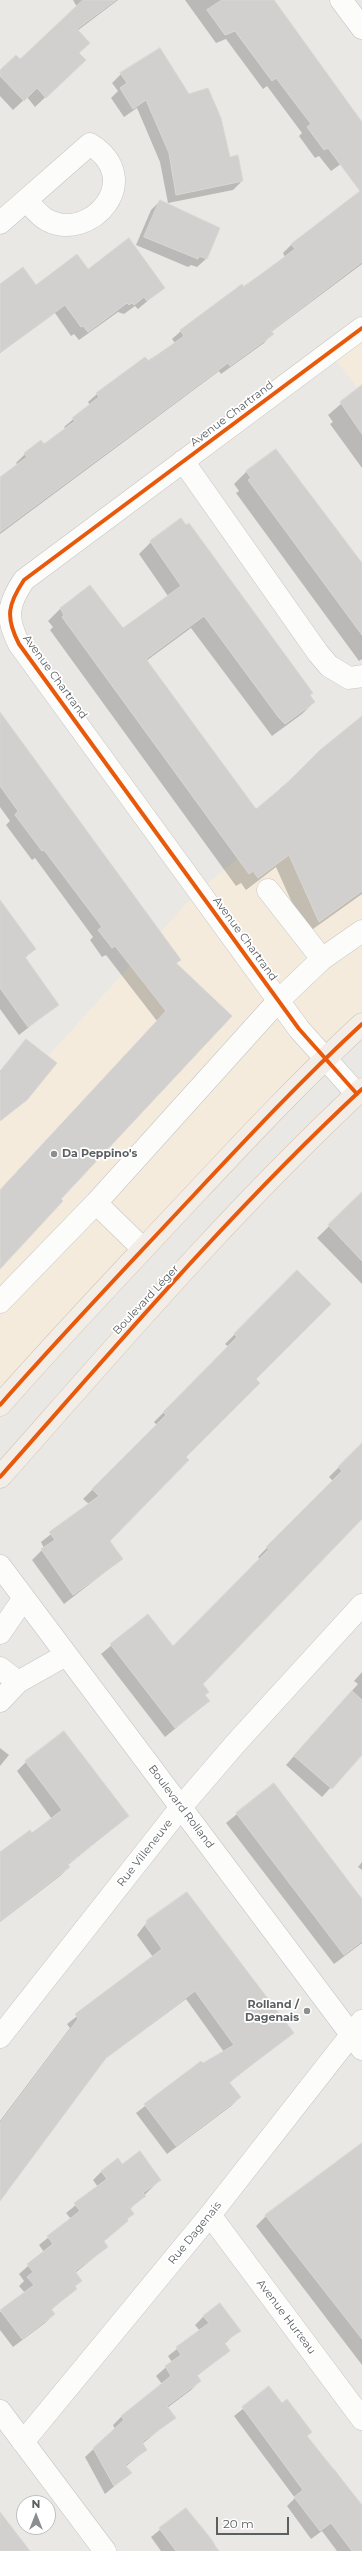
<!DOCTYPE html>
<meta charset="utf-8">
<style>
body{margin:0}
#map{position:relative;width:362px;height:2551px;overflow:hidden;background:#eae8e5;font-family:Montserrat,sans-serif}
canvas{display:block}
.north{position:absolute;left:16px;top:2495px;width:40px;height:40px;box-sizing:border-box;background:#fff;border:1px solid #bdbfc0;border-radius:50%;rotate:0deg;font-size:11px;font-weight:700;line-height:16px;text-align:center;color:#5a5f62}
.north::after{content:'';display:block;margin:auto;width:14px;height:18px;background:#8c8f90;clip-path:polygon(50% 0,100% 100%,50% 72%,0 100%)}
.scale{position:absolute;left:216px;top:2517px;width:73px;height:18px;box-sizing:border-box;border:2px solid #5a5f62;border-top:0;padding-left:5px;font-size:12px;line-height:14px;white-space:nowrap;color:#5a5f62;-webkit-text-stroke:3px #fff;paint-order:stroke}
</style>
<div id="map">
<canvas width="362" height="2551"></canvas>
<div class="north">N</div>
<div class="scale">20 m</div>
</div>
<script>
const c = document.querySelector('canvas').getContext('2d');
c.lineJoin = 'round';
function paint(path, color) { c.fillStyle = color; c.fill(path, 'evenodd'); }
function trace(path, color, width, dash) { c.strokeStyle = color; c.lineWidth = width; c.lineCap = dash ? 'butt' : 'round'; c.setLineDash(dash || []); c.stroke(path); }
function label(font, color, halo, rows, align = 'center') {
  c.font = font + ' Montserrat,sans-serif'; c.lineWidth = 3.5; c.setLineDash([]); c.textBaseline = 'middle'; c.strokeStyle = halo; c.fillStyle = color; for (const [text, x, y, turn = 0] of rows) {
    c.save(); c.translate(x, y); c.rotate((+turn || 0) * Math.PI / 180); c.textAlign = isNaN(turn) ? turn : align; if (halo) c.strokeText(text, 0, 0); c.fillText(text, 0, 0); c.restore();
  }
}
paint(new Path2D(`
 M362,328V393L329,352Z
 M362,759V1024L0,1407V1109L199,890Z`), '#f4ebdd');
paint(new Path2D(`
 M73,0H118L77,31L89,43L78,54L74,70L35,107L27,97L13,110L0,96V71L20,60L77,7Z
 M185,0H271L362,124V149L331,171L319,156L315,158L299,136L302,133L267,86L263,89L226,39L216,43Z
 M121,74L189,95L242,181L233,190L168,203L160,162L137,108L124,117L111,98L118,91L112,83Z
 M362,190V264L271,332L272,334L264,343L221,374L219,371L0,534V479L18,465L16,463L25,454L41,442L43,446L66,429L64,427L90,405L88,402L97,394L175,343L172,339L181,331L285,257L283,253L291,245Z
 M160,201L219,229L206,259L197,267L191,265L188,267L136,245L151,210Z
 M87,270L163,288L138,309L135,306L124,314L118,312L79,340L74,334L71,336L55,313L0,353V285L36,286Z
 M362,386V468L330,424L333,422L328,415Z
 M276,450L362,565V659L359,661L236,493L239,491L234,484L246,472Z
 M151,542L314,702L302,714L272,736L191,628L146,661L256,810L362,716V894L306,934L276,867L246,890L241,883L236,886L50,630L53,627L48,621L60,609L90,587L123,629L168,596L139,554Z
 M0,715L180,959L175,964L231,1017L60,1199L0,1268V1190L157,1021L106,955L102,957L90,940L93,937L35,858L32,860L6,825L10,821L0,807Z
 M0,901L35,949L25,958L57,1005L19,1035L0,1009Z
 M26,1040V1099L0,1121V1071Z
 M362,1194V1284L317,1238Z
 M297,1272L185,1457L108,1541L122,1559L64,1604L32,1560L44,1548L41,1542L89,1504L83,1499L157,1425L154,1422L229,1347L225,1344Z
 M362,1444V1518L201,1684L204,1695L209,1701L165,1737L101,1654L148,1615L173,1647L260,1559L258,1557L333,1481L329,1477Z
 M362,1672V1753L322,1797L286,1765L358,1684L354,1681Z
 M0,1748L9,1755L0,1766Z
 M26,1762L128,1816L68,1865L69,1867L60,1876L0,1922V1854L52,1819L17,1771Z
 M274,1784L362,1900V1943L334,1964L226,1823Z
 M362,1862V1870L358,1867Z
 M147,1922L292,2033L229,2083L240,2097L231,2106L167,2154L136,2113L201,2063L203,2065L224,2052L186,1999L101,2062L0,2195V2121L70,2028L67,2024L153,1957L137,1935Z
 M362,2144V2365L256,2226L266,2216Z
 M122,2165L160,2180L130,2209L127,2221L103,2242L107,2247L75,2273L81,2280L74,2287L76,2289L51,2310L54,2314L45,2323L13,2347L0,2330V2312L25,2293L19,2286L24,2281L19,2274L44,2252L39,2245L71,2219L66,2213L98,2187L93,2180L102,2171Z
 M204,2316L240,2330L224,2344L229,2351L197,2376L200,2381L191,2390L167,2408L174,2418L142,2444L146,2450L125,2467L130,2473L105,2494L85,2457L115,2429L113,2425L121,2417L162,2384L156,2376L172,2362L168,2356L200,2331L195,2325Z
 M269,2388L332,2470L334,2469L362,2506V2551H337L322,2531L311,2539L287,2506L295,2498L234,2416Z
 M186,2509L219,2551H161L151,2537Z`), '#0003');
const building = new Path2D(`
 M83,0H116L77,29L90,43L79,53L86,60L46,98L37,88L24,101L0,76V70L16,55L20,59Z
 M222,0H274L362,122V262L271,331L274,334L230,366L228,363L0,532V477L27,457L24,453L41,440L44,444L75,421L72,418L99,397L96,393L145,357L149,361L184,336L180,330L242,284L244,287L295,249L291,244L360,191L328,148L324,150L307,127L311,124L276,78L272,81L235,31L225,35L207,10Z
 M160,48L189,94L208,88L221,118L230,157L238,155L243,181L176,195L169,153L146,100L133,109L120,88L127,83L120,73Z
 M160,200L220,228L207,259L199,256L198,259L144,237Z
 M129,238L165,288L147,301L144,297L134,305L132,303L129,305L127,303L88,332L83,326L81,327L65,305L0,352V284L23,267L36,285L77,254L88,269Z
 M362,385V434L340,402Z
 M276,449L362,563V635L248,480L251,478L246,471Z
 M181,518L186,525L189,523L313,693L310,695L315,702L285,724L279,718L204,616L146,659L256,809L284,786L320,750L362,716V891L319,922L289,855L258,878L253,871L249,874L62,617L64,615L60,608L90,585L123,628L181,586L150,541Z
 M0,712L181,960L176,963L232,1016L61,1199L63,1201L0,1269V1190L166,1011L115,946L112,948L98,930L102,927L44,850L42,851L15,815L18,811L0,786Z
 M0,900L36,949L25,957L59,1005L28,1027L0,988Z
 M26,1039L57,1063L27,1100L0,1121V1072Z
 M362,1192V1261L328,1225Z
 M297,1270L331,1304L256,1379L260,1383L186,1457L189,1460L110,1541L123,1559L73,1595L41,1549L55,1540L49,1532L99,1496L92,1489L166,1415L163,1412L237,1337L234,1334Z
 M362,1443V1519L203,1684L209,1692L205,1695L210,1701L175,1728L110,1644L148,1614L173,1646L269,1549L266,1547L342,1471L338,1467Z
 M352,1691L362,1700V1755L332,1789L294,1756Z
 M64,1731L129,1816L68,1864L70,1867L0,1921V1852L30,1830L32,1833L62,1810L25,1761Z
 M274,1783L362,1899V1941L344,1955L236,1813Z
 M187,1892L294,2033L229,2082L241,2097L176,2146L144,2104L201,2061L203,2063L234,2045L195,1991L106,2058L0,2201V2123L78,2019L75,2014L162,1949L145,1925L148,1923L146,1921Z
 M362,2143V2339L265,2215Z
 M140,2151L161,2180L143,2193L146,2196L130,2208L134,2214L127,2219L128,2221L104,2241L108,2247L75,2271L82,2281L75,2286L77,2289L51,2309L55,2314L22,2339L0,2310L34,2285L27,2277L33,2272L27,2264L53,2244L47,2236L80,2211L74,2203L107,2179L101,2171L118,2158L122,2164Z
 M220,2303L241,2331L224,2342L230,2351L197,2375L201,2381L167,2406L176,2418L142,2442L147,2450L125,2465L132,2473L114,2486L93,2448L124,2420L121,2416L171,2376L165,2366L181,2355L176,2347L209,2323L203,2316Z
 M269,2386L282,2403L287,2399L312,2432L307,2436L362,2505V2551H352L331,2523L320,2531L294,2497L303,2490L242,2407Z
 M186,2508L212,2540L218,2551H176L159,2528Z
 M0,2512L30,2551H0Z`);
paint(building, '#d2d0ce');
trace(building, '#d9d7d4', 1);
const minor = new Path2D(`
 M341,0L362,28
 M0,223L90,144C147,180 90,243 47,220C39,216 33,207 27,201
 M183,461L318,653L329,666L349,678L362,676
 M268,890L322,959
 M357,1094L299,1029L19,644C5,617 8,604 24,580L362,328
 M96,1203L143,1249
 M0,1302L96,1203L278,1001L322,959L362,931
 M0,1566L362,2049
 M0,1633L24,1598
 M0,1668L18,1682L0,1701
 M18,1682L66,1655
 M0,2037L181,1807L236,1743L362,1605
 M210,2215L362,2419
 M0,2411L105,2551
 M23,2442L210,2215L362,2021`);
const major = new Path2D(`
 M0,1405C57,1340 117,1277 176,1214C237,1149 297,1084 362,1024
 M0,1477C117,1345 233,1209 362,1089`);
trace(minor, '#c5c5c6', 23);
trace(major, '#d2c4b2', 23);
trace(minor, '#fcfcfb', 22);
trace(major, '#f2eee7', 22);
trace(new Path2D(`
 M357,1094L299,1029L19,644C5,617 8,604 24,580L362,328
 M0,1405C57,1340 117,1277 176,1214C237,1149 297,1084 362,1024
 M0,1477C117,1345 233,1209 362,1089`), '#e8590c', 4);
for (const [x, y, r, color] of [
 [54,1154,4,"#8c8f90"],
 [307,2011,4,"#8c8f90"]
]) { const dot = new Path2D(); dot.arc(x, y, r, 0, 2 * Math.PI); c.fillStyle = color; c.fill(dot); trace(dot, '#fff', 1.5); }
label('11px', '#5a5f62', '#fff', [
 ["Avenue Chartrand",232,414,-37],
 ["Avenue Chartrand",55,677,54],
 ["Avenue Chartrand",245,939,54],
 ["Boulevard Léger",146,1300,-47],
 ["Boulevard Rolland",181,1807,53],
 ["Rue Villeneuve",145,1853,-52],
 ["Rue Dagenais",195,2233,-51],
 ["Avenue Hurteau",286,2317,53]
]);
label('bold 11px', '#5a5f62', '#fff', [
 ["Da Peppino's",62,1154],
 ["Rolland /",299,2005,"right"],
 ["Dagenais",299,2018,"right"]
], 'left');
</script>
